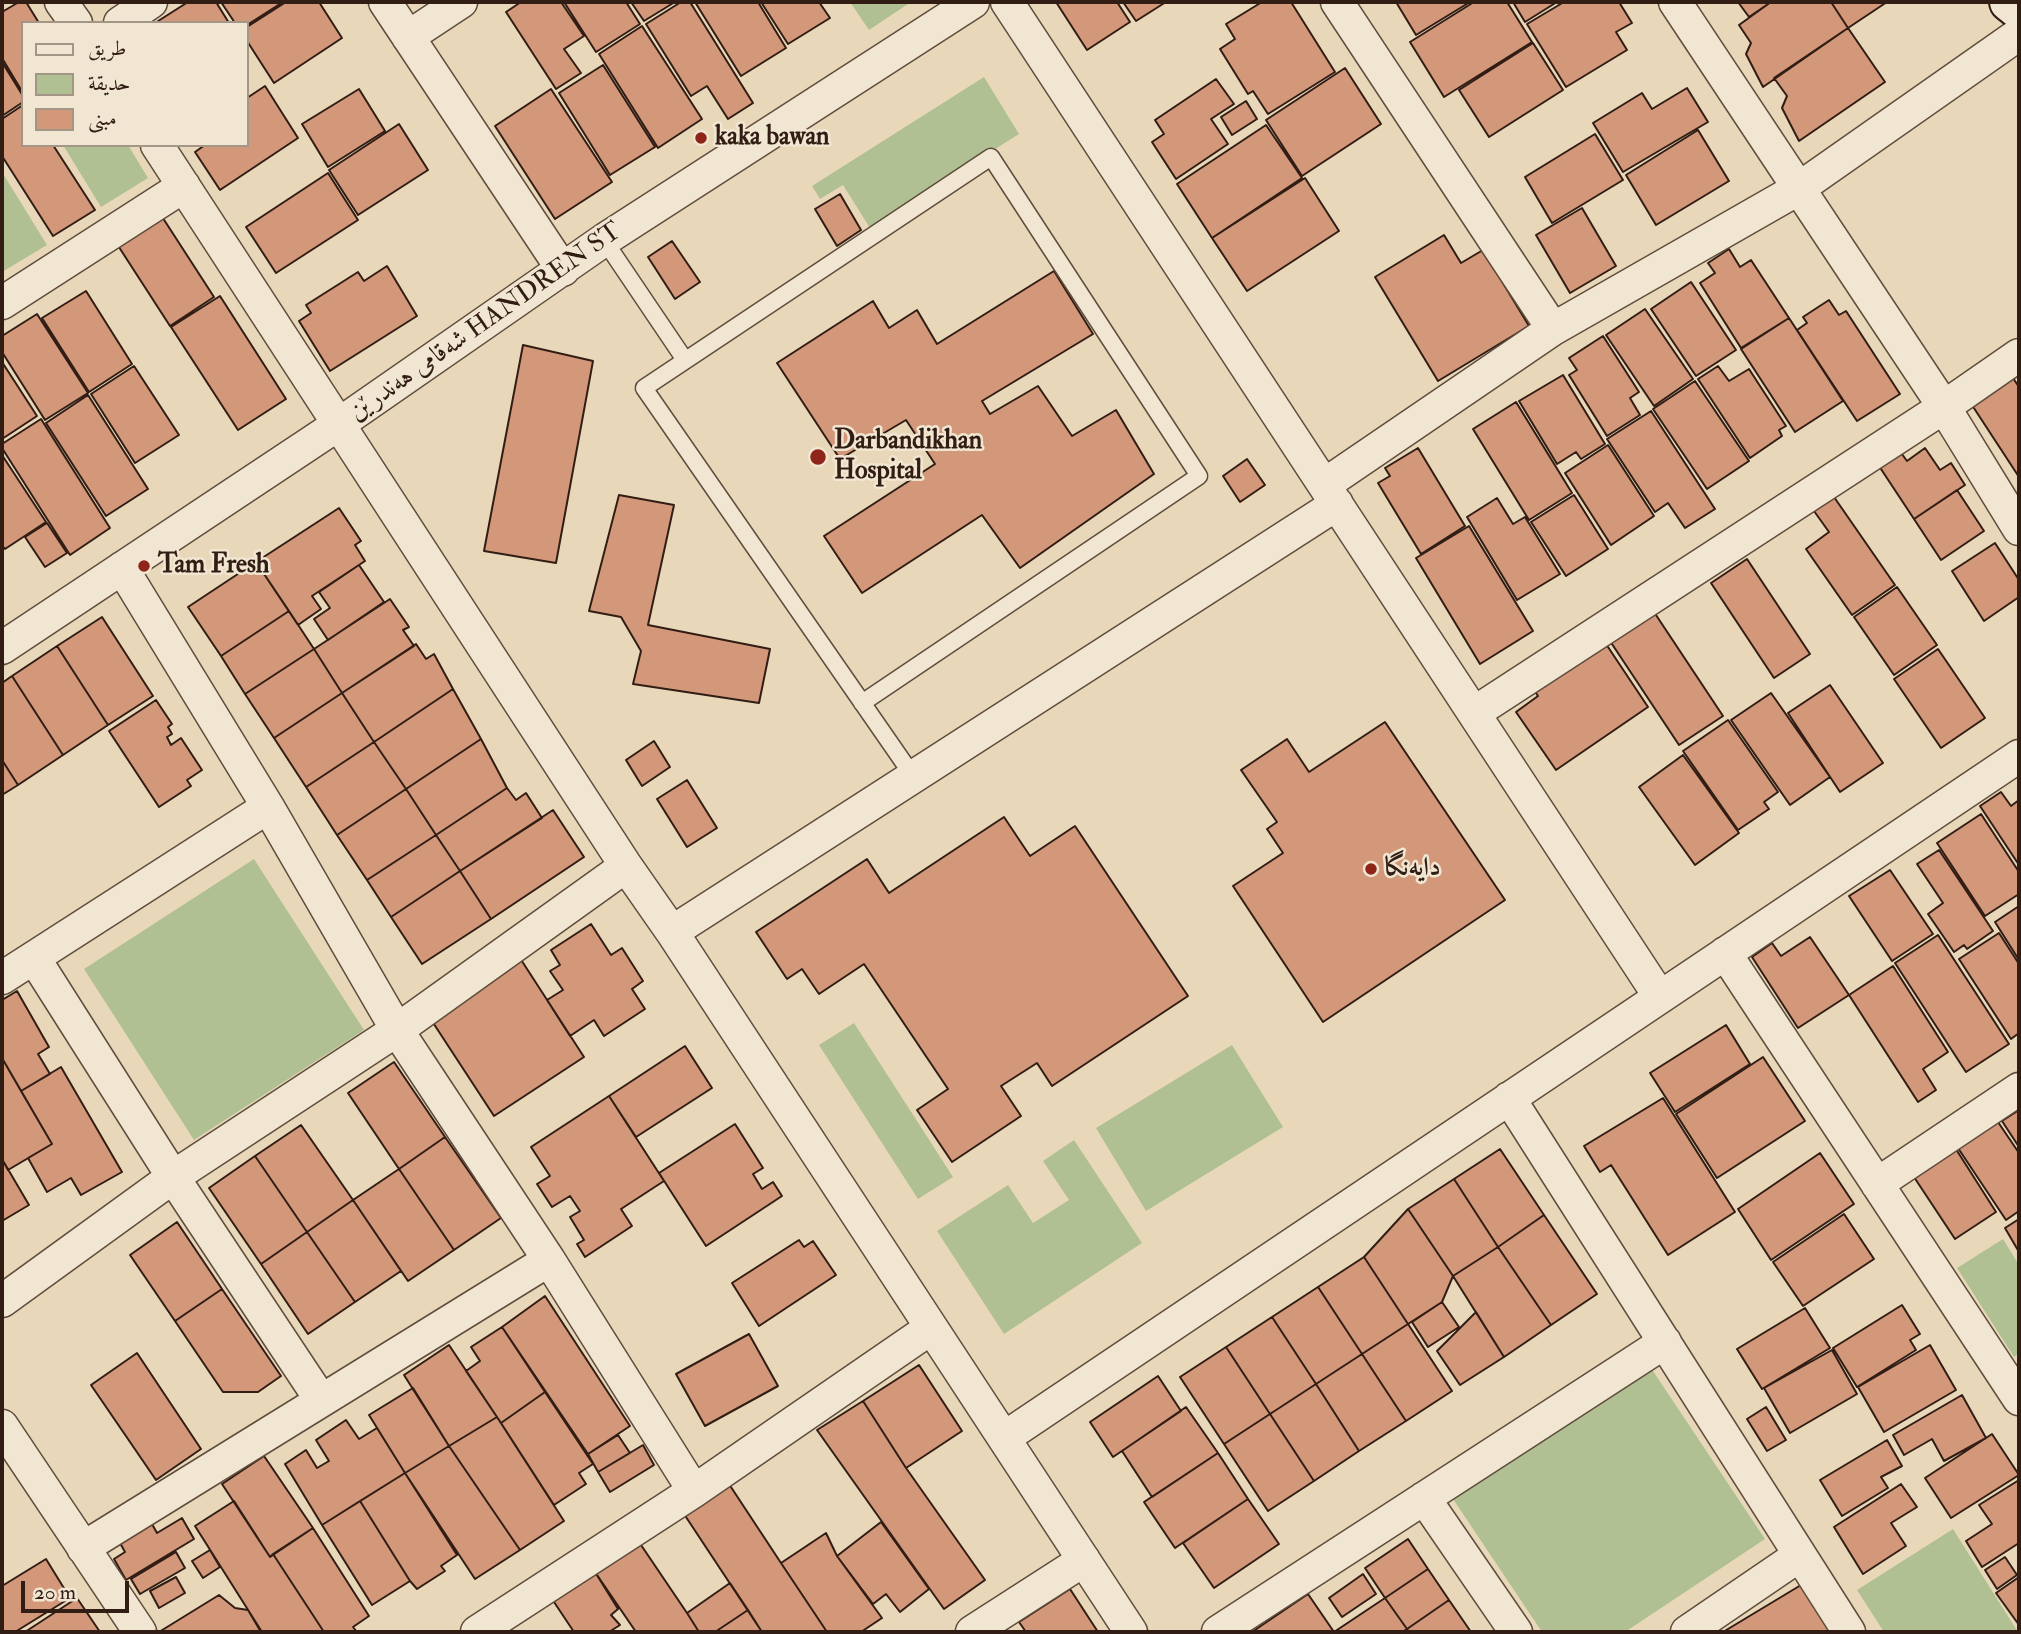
<!DOCTYPE html>
<meta charset="utf-8">
<style>
body{margin:0}
#map{position:relative;width:2021px;height:1634px;overflow:hidden;background:#e8d8b9;font-family:"IM FELL Double Pica",Amiri,serif}
canvas{display:block}
.frame{position:absolute;inset:0;border:4px solid #321d14;pointer-events:none}
.legend{position:absolute;left:21px;top:21px;width:228px;height:126px;box-sizing:border-box;background:#f0e6d2;border:2px solid #a49686;margin:0;padding:9px 12px;list-style:none;font-size:21px;color:#321d14}
.legend li{display:flex;align-items:center;gap:14px;height:35px}
.legend b{width:35px;border:2px solid #a49686}
.scale{position:absolute;left:21px;top:1581px;width:108px;height:32px;box-sizing:border-box;border:4px solid #321d14;border-top:0;padding-left:9px;font-size:21px;line-height:24px;white-space:nowrap;color:#321d14;-webkit-text-stroke:5px #f0e6d2;paint-order:stroke}
</style>
<div id="map">
<canvas width="2021" height="1634"></canvas>
<div class="frame"></div>
<ul class="legend">
<li><b style="height:9px;background:#f0e6d2"></b>طريق</li>
<li><b style="height:19px;background:#b1c093"></b>حديقة</li>
<li><b style="height:19px;background:#d3987a"></b>مبنى</li>
</ul>
<div class="scale">20 m</div>
</div>
<script>
const c = document.querySelector('canvas').getContext('2d');
c.lineJoin = 'round';
function paint(path, color) { c.fillStyle = color; c.fill(path, 'evenodd'); }
function trace(path, color, width, dash) { c.strokeStyle = color; c.lineWidth = width; c.lineCap = dash ? 'butt' : 'round'; c.setLineDash(dash || []); c.stroke(path); }
function label(font, color, halo, rows, align = 'center') {
  c.font = font + ' "IM FELL Double Pica",Amiri,serif'; c.lineWidth = 5; c.setLineDash([]); c.textBaseline = 'middle'; c.strokeStyle = halo; c.fillStyle = color; for (const [text, x, y, turn = 0] of rows) {
    c.save(); c.translate(x, y); c.rotate((+turn || 0) * Math.PI / 180); c.textAlign = isNaN(turn) ? turn : align; if (halo) c.strokeText(text, 0, 0); c.fillText(text, 0, 0); c.restore();
  }
}
paint(new Path2D(`
 M850,2H911L869,30Z
 M984,77L1019,134L870,228L843,185L820,199L812,186Z
 M63,145H128L148,178L101,207Z
 M2,172L47,245L2,272Z
 M254,859L364,1030L194,1140L84,969Z
 M854,1023L953,1177L918,1199L819,1045Z
 M1232,1045L1283,1127L1146,1211L1096,1128Z
 M1074,1140L1142,1243L1004,1334L937,1231L1008,1185L1033,1223L1069,1200L1043,1161Z
 M2003,1239L2019,1265V1353L2014,1357L1957,1268Z
 M1647,1362L1765,1539L1625,1632H1542L1449,1493Z
 M1953,1529L2018,1632H1884L1857,1590Z`), '#b1c093');
const building = new Path2D(`
 M19,2H26L39,23H23V93L2,58V12Z
 M188,2H216L229,23H155Z
 M221,2H283L247,25V23H235Z
 M286,2H319L342,38L274,83L247,41V27Z
 M521,2H561L584,36L564,49L581,73L556,89L506,12Z
 M564,2H626L640,24L596,52Z
 M631,2H675L644,21Z
 M681,2H690L753,103L728,119L707,86L691,96L646,24Z
 M695,2H758L786,48L741,76Z
 M761,2H819L830,18L788,44Z
 M1056,2H1117L1130,22L1087,50Z
 M1123,2H1166L1136,21Z
 M1262,2H1291L1335,72L1268,114L1253,91L1248,94L1220,49L1235,39L1226,24Z
 M1396,2H1470L1416,35Z
 M1474,2H1507L1532,42L1444,97L1410,42Z
 M1513,2H1557L1525,22Z
 M1564,2H1619L1632,23L1616,32L1627,50L1566,87L1527,24Z
 M1738,2H1771L1749,17Z
 M1771,2H1831L1848,28L1763,87L1746,54L1751,43L1739,25Z
 M1831,2H1887L1848,28Z
 M642,26L702,119L658,148L599,54Z
 M1848,28L1885,82L1799,141L1782,108L1787,96L1774,78Z
 M1533,43L1563,90L1489,137L1459,90Z
 M2,62L23,96V102L2,116Z
 M603,65L655,147L610,175L559,93Z
 M1345,68L1381,124L1302,176L1266,120Z
 M1216,79L1234,104L1211,119L1228,144L1176,179L1152,142L1164,134L1155,120Z
 M265,86L298,138L220,190L195,152L205,145H247V98Z
 M1687,88L1708,122L1623,172L1593,123L1642,93L1652,109Z
 M359,89L385,131L328,167L302,124Z
 M551,89L612,182L555,219L495,126Z
 M1246,101L1257,119L1232,135L1221,117Z
 M23,105V145H53L95,210L53,236L2,156V119Z
 M399,124L428,170L358,215L329,170Z
 M1266,125L1302,178L1212,238L1177,184Z
 M1698,130L1729,181L1656,225L1626,175Z
 M1595,134L1623,180L1552,223L1525,177Z
 M328,173L358,220L276,273L246,227Z
 M1305,178L1339,231L1247,291L1212,238Z
 M840,194L861,230L837,246L815,209Z
 M1582,208L1616,266L1570,293L1536,235Z
 M159,212L214,297L170,326L115,241Z
 M1444,235L1461,263L1483,250L1529,326L1438,381L1375,277Z
 M672,241L700,282L675,299L648,257Z
 M1729,249L1740,267L1751,260L1789,318L1741,348L1700,283L1715,273L1708,263Z
 M387,266L417,316L330,371L299,321L311,313L306,305L358,272L364,281Z
 M1054,271L1093,334L982,401L990,414L1038,386L1072,436L1116,410L1154,474L1020,568L982,515L862,593L824,536L935,464L906,420L840,459L777,363L873,301L889,328L917,310L937,344Z
 M1691,282L1736,350L1696,376L1651,309Z
 M86,291L132,364L89,392L42,318Z
 M220,296L286,399L238,430L171,327Z
 M1829,300L1839,315L1846,311L1900,394L1857,421L1797,330L1807,323L1803,317Z
 M1645,309L1693,379L1654,406L1606,335Z
 M37,314L88,393L45,420L2,352V336Z
 M1789,318L1843,401L1795,432L1741,349Z
 M1603,336L1639,392L1630,398L1640,415L1607,436L1569,375L1577,370L1569,358Z
 M523,345L593,361L556,563L484,551Z
 M2,362L37,416L2,439Z
 M134,366L179,435L135,463L91,394Z
 M1718,366L1729,381L1749,369L1786,426L1779,430L1782,436L1750,458L1698,379Z
 M2009,372L2019,387V477L1968,399Z
 M1563,375L1605,444L1581,459L1576,452L1557,464L1519,401Z
 M1695,381L1749,461L1707,489L1653,409Z
 M88,395L148,489L106,516L46,423Z
 M1516,402L1572,493L1529,520L1473,429Z
 M1651,411L1715,509L1685,528L1668,503L1655,512L1607,439Z
 M41,419L110,528L70,555L2,448V444Z
 M1608,445L1654,516L1611,545L1565,473Z
 M1896,446L1907,461L1925,448L1940,470L1951,463L1965,485L1914,519L1875,460Z
 M1418,448L1465,526L1421,554L1378,483L1390,476L1385,468Z
 M2,455L46,522L5,549L2,545Z
 M1247,459L1265,485L1240,502L1223,476Z
 M1957,490L1984,531L1941,560L1914,519Z
 M619,495L674,505L648,625L770,649L759,703L633,684L641,651L621,617L589,611Z
 M1574,495L1608,549L1566,576L1531,522Z
 M1834,497L1895,585L1852,615L1806,549L1829,532L1814,511Z
 M1497,498L1513,524L1525,517L1560,574L1517,600L1467,517Z
 M339,508L361,541L355,545L365,561L312,596L321,609L298,625L256,562Z
 M47,523L67,553L45,567L25,537Z
 M1469,526L1533,631L1480,664L1416,558Z
 M1995,543L2019,580V597L1984,621L1952,571Z
 M1747,559L1810,654L1774,678L1711,583Z
 M256,562L289,611L221,656L188,607Z
 M359,565L384,602L328,640L314,619L330,608L319,592Z
 M1897,587L1937,645L1894,675L1854,617Z
 M390,599L409,627L403,630L414,646L342,693L314,649Z
 M1652,609L1723,716L1679,745L1608,638Z
 M289,611L314,649L245,694L221,656Z
 M102,617L153,696L108,725L57,646Z
 M1602,638L1648,707L1556,770L1516,712L1538,696L1531,686Z
 M416,644L426,659L434,654L453,689L374,742L342,693Z
 M57,646L108,725L63,755L12,676Z
 M314,649L342,693L274,738L245,694Z
 M1938,649L1985,718L1941,748L1894,679Z
 M12,676L63,755L18,785L2,760V683Z
 M1830,685L1883,763L1840,792L1788,713Z
 M453,689L481,739L406,789L374,742Z
 M342,693L374,742L306,787L274,738Z
 M1771,693L1830,777L1790,805L1731,720Z
 M156,700L172,724L168,727L172,734L167,737L171,745L181,738L202,770L187,780L191,786L159,807L109,731Z
 M1728,720L1778,792L1764,802L1769,809L1738,830L1683,751Z
 M1385,722L1505,900L1323,1022L1233,886L1283,853L1267,829L1277,822L1241,770L1287,739L1309,772Z
 M481,739L507,788L436,835L406,789Z
 M654,741L670,767L642,786L626,760Z
 M374,742L406,789L337,835L306,787Z
 M1683,755L1739,833L1695,865L1639,787Z
 M2,760L18,785L2,795Z
 M687,780L717,828L687,847L657,799Z
 M507,788L516,800L526,793L542,818L460,871L436,835Z
 M406,789L436,835L367,880L337,835Z
 M2001,792L2011,806L2019,800V865L1980,806Z
 M553,810L584,857L491,919L460,871Z
 M1981,814L2019,872V894L1985,916L1937,843Z
 M1004,817L1030,856L1075,826L1188,996L1052,1086L1037,1063L1001,1086L1021,1116L952,1162L917,1110L948,1089L864,964L819,994L802,969L787,979L756,932L867,859L889,893Z
 M436,835L460,871L391,917L367,880Z
 M1939,850L1993,931L1967,949L1964,945L1954,952L1928,914L1943,903L1917,864Z
 M1890,870L1933,934L1892,961L1849,896Z
 M460,871L491,919L422,964L391,917Z
 M2019,906V960L1995,922Z
 M591,924L611,955L622,948L643,981L632,989L645,1009L604,1036L594,1020L570,1036L547,1000L563,990L550,971L560,965L551,950Z
 M1999,933L2019,964V1033L2011,1039L1959,959Z
 M1938,935L2009,1044L1966,1072L1895,963Z
 M1810,937L1849,995L1798,1028L1752,957L1772,943L1781,956Z
 M518,955L584,1057L494,1116L428,1015Z
 M1893,966L1948,1052L1923,1069L1936,1090L1918,1102L1849,995Z
 M17,991L49,1047L38,1054L50,1074L21,1091L2,1058V1000Z
 M1726,1025L1750,1064L1675,1112L1650,1073Z
 M685,1046L712,1088L636,1137L609,1096Z
 M1763,1057L1805,1121L1717,1178L1676,1114Z
 M2,1058L52,1144L8,1170L2,1159Z
 M394,1062L445,1137L399,1169L348,1093Z
 M61,1067L122,1172L81,1195L71,1178L47,1192L28,1158L52,1144L21,1091Z
 M609,1096L664,1181L621,1209L632,1226L585,1257L577,1244L584,1240L570,1217L580,1211L570,1196L552,1207L537,1184L550,1176L531,1147Z
 M1663,1098L1735,1212L1668,1255L1611,1165L1600,1172L1584,1146Z
 M2019,1110V1147L2002,1121Z
 M1998,1122L2019,1153V1211L2006,1220L1958,1148Z
 M735,1124L763,1168L753,1174L762,1189L773,1182L782,1196L706,1246L659,1173Z
 M301,1125L353,1200L307,1232L255,1156Z
 M445,1137L501,1218L454,1250L399,1169Z
 M1954,1146L1996,1212L1955,1239L1912,1174Z
 M1500,1149L1544,1215L1498,1247L1454,1179Z
 M1820,1153L1854,1204L1771,1260L1738,1209Z
 M255,1156L307,1232L261,1264L209,1188Z
 M2,1159L29,1205L2,1221Z
 M399,1169L454,1250L408,1281L353,1200Z
 M1454,1179L1498,1247L1453,1276L1408,1209Z
 M353,1200L401,1271L355,1302L307,1232Z
 M1408,1209L1453,1276L1442,1302L1408,1324L1364,1257Z
 M1844,1214L1874,1259L1803,1306L1773,1262Z
 M1544,1215L1597,1294L1551,1325L1498,1247Z
 M2019,1219V1252L2005,1228Z
 M177,1222L222,1289L175,1321L130,1255Z
 M307,1232L355,1302L308,1334L261,1264Z
 M799,1240L804,1247L813,1241L836,1275L759,1326L732,1283Z
 M1498,1247L1551,1325L1504,1357L1453,1276Z
 M1364,1257L1408,1324L1362,1354L1318,1287Z
 M1318,1287L1362,1354L1316,1384L1272,1317Z
 M222,1289L281,1376L258,1392H223L175,1321Z
 M545,1296L630,1426L588,1454L502,1327Z
 M1442,1302L1459,1327L1428,1347L1412,1322Z
 M1902,1305L1920,1334L1910,1340L1916,1350L1857,1387L1833,1348Z
 M1805,1308L1830,1348L1762,1389L1737,1349Z
 M1476,1312L1504,1357L1460,1385L1437,1351Z
 M1272,1317L1316,1384L1270,1414L1226,1347Z
 M1408,1324L1452,1391L1406,1421L1362,1354Z
 M502,1327L545,1392L501,1423L466,1371L480,1361L471,1347Z
 M749,1334L778,1386L705,1426L676,1374Z
 M449,1345L497,1417L449,1446L404,1375Z
 M1930,1345L1956,1390L1884,1432L1858,1387Z
 M1226,1347L1270,1414L1224,1444L1180,1377Z
 M1832,1350L1857,1394L1790,1433L1764,1388Z
 M137,1353L201,1449L156,1480L91,1385Z
 M1362,1354L1406,1421L1359,1451L1316,1384Z
 M919,1365L962,1431L906,1468L863,1401Z
 M1158,1376L1181,1411L1113,1457L1090,1422Z
 M1316,1384L1359,1451L1314,1481L1270,1414Z
 M413,1388L449,1446L405,1473L369,1415Z
 M545,1392L593,1464L579,1473L586,1484L554,1505L501,1423Z
 M1962,1395L1986,1438L1944,1461L1932,1439L1904,1455L1893,1435Z
 M863,1401L906,1468L985,1580L944,1609L817,1430Z
 M1186,1407L1218,1453L1152,1497L1122,1451Z
 M1766,1407L1786,1440L1767,1451L1747,1419Z
 M1270,1414L1314,1481L1268,1511L1224,1444Z
 M497,1417L564,1521L520,1550L449,1446Z
 M346,1420L359,1439L377,1428L405,1473L322,1525L285,1464L306,1450L317,1468L329,1461L316,1440Z
 M1992,1434L2019,1475L1951,1518L1925,1478Z
 M618,1435L630,1453L598,1472L588,1454Z
 M1887,1440L1902,1466L1881,1477L1888,1488L1842,1516L1820,1480Z
 M643,1445L654,1465L610,1492L598,1472Z
 M449,1446L520,1550L475,1579L405,1473Z
 M1218,1453L1248,1499L1175,1548L1144,1502Z
 M264,1456L313,1528L270,1557L222,1484Z
 M405,1473L457,1555L441,1566L445,1571L417,1589L410,1581L360,1501Z
 M2019,1480V1543L1982,1567L1966,1541L1992,1524L1979,1505Z
 M727,1481L781,1563L827,1632H762L682,1511Z
 M1901,1484L1917,1507L1891,1523L1906,1546L1863,1574L1834,1527Z
 M1248,1499L1279,1544L1214,1588L1183,1543Z
 M234,1501L270,1557L273,1554L324,1632H262L195,1526Z
 M360,1501L410,1581L372,1605L322,1525Z
 M182,1518L194,1539L126,1580L114,1559L125,1552L120,1543L152,1524L157,1533Z
 M881,1522L929,1589L900,1612L886,1594L873,1604L837,1556Z
 M313,1528L369,1616L353,1627L357,1632H324L273,1554Z
 M826,1533L837,1556L882,1618L861,1632H827L781,1563Z
 M1408,1539L1428,1569L1385,1598L1365,1568Z
 M639,1542L687,1613L699,1632H636L595,1572Z
 M210,1550L220,1567L203,1578L192,1561Z
 M176,1552L185,1568L140,1594L131,1579Z
 M2005,1557L2017,1575L1997,1589L1985,1570Z
 M46,1559L70,1598L15,1632H2V1586Z
 M1428,1569L1449,1600L1407,1629L1385,1598Z
 M595,1572L618,1609L611,1615L620,1625L609,1632H574L552,1599Z
 M1363,1574L1376,1594L1342,1617L1329,1598Z
 M176,1577L185,1593L159,1608L150,1591Z
 M2019,1577V1625L1996,1593Z
 M730,1583L748,1610L715,1632H699L687,1613Z
 M1801,1585L1830,1632H1723Z
 M1070,1589L1098,1632H1026L1019,1622Z
 M1308,1594L1334,1632H1252Z
 M219,1595L235,1608L248,1610L261,1632H159Z
 M77,1598L100,1632H25Z
 M1385,1598L1407,1629L1402,1632H1334Z
 M1449,1600L1471,1632H1409L1407,1629Z
 M748,1610L762,1632H715Z`);
paint(building, '#d3987a');
trace(building, '#321d14', 2);
const lane = new Path2D(`
 M604,240L685,360
 M862,703L1199,476L991,157L644,388L913,776`);
const street = new Path2D(`
 M61,2L76,23
 M385,2L563,270
 M1007,2L1660,997
 M1337,2L1553,329
 M1675,2L1944,407L2019,529
 M120,23L151,2
 M408,37L461,2
 M157,145L626,866L672,932L1131,1632
 M2,303L184,186
 M1324,485L1553,329L1798,189L2019,34
 M122,568L268,807L397,1030L549,1260L694,1491
 M2,648L339,424L604,240L973,2
 M1474,713L1944,407L2019,355
 M672,932L1337,504
 M1725,953L2019,1399
 M34,958L173,1177L321,1400
 M2,978L268,807
 M1509,1098L1849,1632
 M1877,1184L2019,1089
 M2,1301L173,1177L397,1030L626,866
 M2,1426L140,1632
 M1004,1438L2019,756
 M1424,1498L1516,1632
 M83,1548L549,1260
 M477,1632L694,1491L931,1328
 M972,1632L1084,1560
 M1218,1632L1665,1342
 M1687,1632L1800,1555`);
const secondary = new Path2D(`
 M2009,2L2019,10`);
trace(lane, '#604c3d', 19);
trace(street, '#604c3d', 35);
trace(secondary, '#321d14', 42);
trace(lane, '#f0e6d2', 16);
trace(street, '#f0e6d2', 32);
trace(secondary, '#f0e6d2', 38);
for (const [x, y, r, color] of [
 [701,138,7,"#8f2418"],
 [818,457,9,"#8f2418"],
 [144,566,7,"#8f2418"],
 [1371,869,7,"#8f2418"]
]) { const dot = new Path2D(); dot.arc(x, y, r, 0, 2 * Math.PI); c.fillStyle = color; c.fill(dot); trace(dot, '#f0e6d2', 2.5); }
label('bold 26px', '#321d14', '#f0e6d2', [
 ["kaka bawan",715,138],
 ["Darbandikhan",834,442],
 ["Hospital",834,472],
 ["Tam Fresh",158,566],
 ["دایەنگا",1385,869]
], 'left');
label('26px', '#321d14', '#f0e6d2', [
 ["شەقامی هەندرێن HANDREN ST",486,323,-35]
]);
</script>
